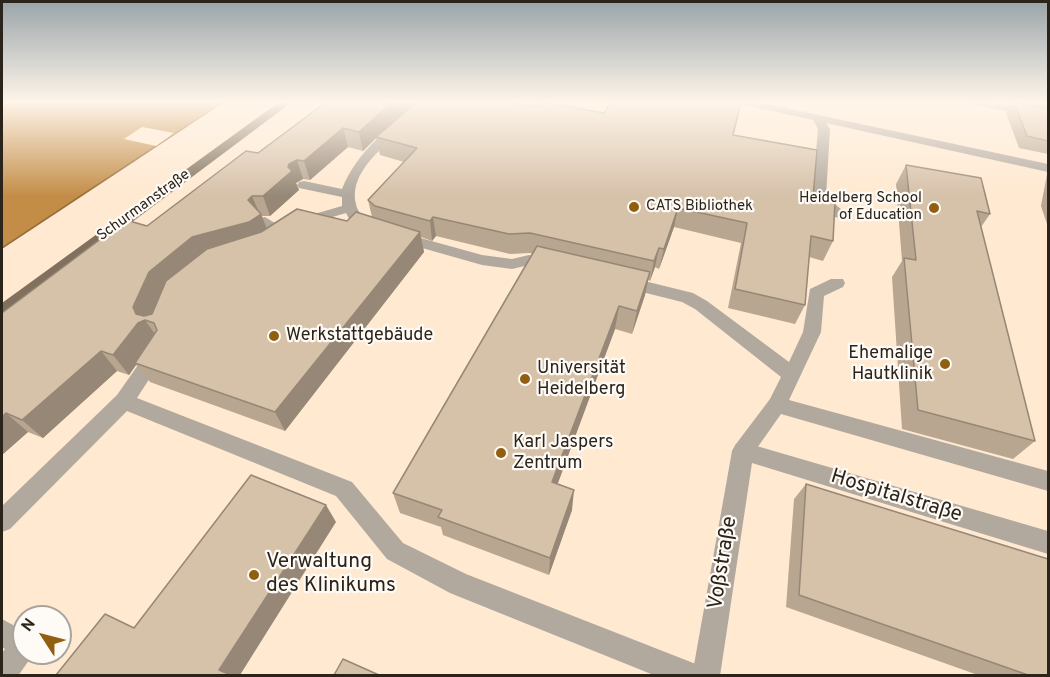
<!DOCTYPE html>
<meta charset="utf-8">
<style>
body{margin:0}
#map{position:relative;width:1050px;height:677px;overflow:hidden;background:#ffe9d1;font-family:Overpass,sans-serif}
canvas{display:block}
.frame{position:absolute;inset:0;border:3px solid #2b241b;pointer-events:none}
.north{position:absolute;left:12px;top:605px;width:60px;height:60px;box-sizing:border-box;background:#fefaf5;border:2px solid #aaa49e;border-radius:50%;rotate:306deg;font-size:16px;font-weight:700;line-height:24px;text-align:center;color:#2b241b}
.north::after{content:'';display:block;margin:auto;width:21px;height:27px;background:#925f11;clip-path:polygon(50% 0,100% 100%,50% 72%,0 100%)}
</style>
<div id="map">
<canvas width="1050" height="677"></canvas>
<div class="frame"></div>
<div class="north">N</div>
</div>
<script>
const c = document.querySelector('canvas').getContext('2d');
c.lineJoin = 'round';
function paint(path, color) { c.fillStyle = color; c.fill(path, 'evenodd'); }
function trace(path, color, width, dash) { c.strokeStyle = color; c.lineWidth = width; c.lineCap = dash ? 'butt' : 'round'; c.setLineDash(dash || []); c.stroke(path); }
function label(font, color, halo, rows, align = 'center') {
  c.font = font + ' Overpass,sans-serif'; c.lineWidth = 4.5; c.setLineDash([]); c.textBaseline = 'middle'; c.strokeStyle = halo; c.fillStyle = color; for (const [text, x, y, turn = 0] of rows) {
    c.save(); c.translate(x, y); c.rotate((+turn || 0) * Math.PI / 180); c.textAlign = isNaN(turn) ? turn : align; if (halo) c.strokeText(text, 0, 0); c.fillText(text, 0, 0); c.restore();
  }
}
const water = new Path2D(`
 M2,102H223L2,248Z`);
paint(water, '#c38d48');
trace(water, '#956e3a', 1.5);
paint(new Path2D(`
 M142,127L174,133L156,146L124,139Z`), '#ffe9d1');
paint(new Path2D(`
 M422,102H435C412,128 346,162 356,204C359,219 373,220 380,230L378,233C364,237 352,225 346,213L302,226L297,225L295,222L297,219L342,206V197L299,188L297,185L299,182L304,181L342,189C357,151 391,125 422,102Z
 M738,102H758L1048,164V172L826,123L830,129L826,197L847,214L840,218L835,217L812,198L818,129L813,120L744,105Z
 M265,217L288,231L291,234L288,237C277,240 265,229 258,221L260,218Z
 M399,232L482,255L512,259L529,255L559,262L561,266L559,270L553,271L529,265L512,269L482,265L394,240L391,237Z
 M624,276L693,293L707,301L789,362L803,332L810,289L831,279H843L845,283L843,287L824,296L821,332L789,400L1048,471V491L781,414L750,458L743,460L736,458L732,451L736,444L770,399L781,377L695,309L682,302L618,286L616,282L618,278Z
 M157,346L164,348L166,353L137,398L352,482L403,543L466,574L701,666L705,676H656L450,593L387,559L336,496L127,411L10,529L2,532V506L117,395L150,348Z
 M2,619L24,631V653H34L18,676H2V653L5,649L2,647Z`), '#b2a99e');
paint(new Path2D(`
 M968,102H990L1048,112V119L974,105Z
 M743,442L1048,531V554L752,463L720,676H692L732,451L736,444Z`), '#b2a99e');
paint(new Path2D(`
 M279,102H292L8,315L2,317V303Z`), '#80705d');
paint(new Path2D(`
 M326,102L538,107L733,135L813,198L833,241L823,261L809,257L805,305L795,324L728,308L741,243L674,227L659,269L655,267L650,281L648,280L645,295L632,334L615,329L557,484L572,510L549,575L443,535L441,527L400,513L393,493L533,254L530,253L510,254L436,236L432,241L421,237L424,252L285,431L150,382L136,365L129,375L117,371L43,438L28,432L2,455V313L147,226L258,153ZM376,138L380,155L404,162L368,200L372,217L347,221L267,228L262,216H270L299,190L296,183L303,179L310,180L348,147L363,151Z
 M1002,102H1048V154L1019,148L1006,113L1013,104Z
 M906,165L990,214L981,227L1035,441L1013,459L902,429L892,277L902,261L896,184Z
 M1048,172V227L1041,206L1047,174Z
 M806,484L1048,675H978L786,607L794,499Z`), '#b8a691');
paint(new Path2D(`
 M392,102H419L376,137V138L363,151L359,132Z
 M343,128L348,147L310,180L304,161Z
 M297,160L303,179L296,183L299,190L270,216L263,196L288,167L289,164Z
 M252,196L260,215L261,214L269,234L149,321L145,320L159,340L135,363L136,365L129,375L113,355L136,314L133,307L149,272L192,237L248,200Z
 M678,208L674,227L659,269L664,249Z
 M433,217L436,236L432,241L430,221Z
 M420,232L424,252L285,431L275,412Z
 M659,248L655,267L650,281L654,261Z
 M650,272L645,295L632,334L637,311Z
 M619,306L615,329L551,502L552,482Z
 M101,351L117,371L43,438L22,420Z
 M6,413L28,432L2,455V417Z
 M574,490L572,510L549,575L550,558Z
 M326,505L336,522L240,675H228L219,670Z`), '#968776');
const building = new Path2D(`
 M326,102H392L359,132L343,128L304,161L297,160L289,164L288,167L292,171L263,196H252L248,200L261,214L249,222L192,237L149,272L133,307L136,314L144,316L152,314L166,281L207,249L261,232L297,209L347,221L356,212L420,232L275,412L135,363L157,330L154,323L145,320L138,323L113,355L101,351L22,420L6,413L2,417V313L126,220L147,226L246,151L258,153Z
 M417,102H509L538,107L542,102L604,113L611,102H741L733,135L817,150L813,198L835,202L833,241L811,236L805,305L735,289L747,223L678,208L664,249L659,248L654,261L530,233L509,234L433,217L430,221L375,206L368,200L417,148L376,137Z
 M1014,102L1048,109V141L1027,136Z
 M906,165L981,178L990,214L977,211L1035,441L918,410L904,258L916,260Z
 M537,246L650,272L637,311L619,306L552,482L574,490L550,558L438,517L442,510L393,493Z
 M251,475L326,505L219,670L231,675H56L105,614L134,628Z
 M806,484L1048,559V675H1028L799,595Z
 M343,659L379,675H334Z`);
paint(building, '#d6c1a9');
trace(building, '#968776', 1.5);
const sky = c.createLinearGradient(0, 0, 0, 196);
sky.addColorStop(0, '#99a4a8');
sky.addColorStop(0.52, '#fff5ea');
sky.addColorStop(1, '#fff5ea00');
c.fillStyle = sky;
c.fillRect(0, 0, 1050, 196);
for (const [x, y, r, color] of [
 [634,207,6,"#925f11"],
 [934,208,6,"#925f11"],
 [274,336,6,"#925f11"],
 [945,364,6,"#925f11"],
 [525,379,6,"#925f11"],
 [501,453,6,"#925f11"],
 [254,575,6,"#925f11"]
]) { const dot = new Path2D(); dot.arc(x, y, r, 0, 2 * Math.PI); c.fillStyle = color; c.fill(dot); trace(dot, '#fefaf5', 2); }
label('15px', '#2b241b', '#fefaf5', [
 ["Heidelberg School",922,199],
 ["of Education",922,216],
 ["CATS Bibliothek",646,207,"left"]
], 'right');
label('15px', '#2b241b', '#fefaf5', [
 ["Schurmanstraße",144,206,-36]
]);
label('18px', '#2b241b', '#fefaf5', [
 ["Werkstattgebäude",286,336],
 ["Ehemalige",933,354,"right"],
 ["Hautklinik",933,375,"right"],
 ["Universität",537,369],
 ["Heidelberg",537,390],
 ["Karl Jaspers",513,443],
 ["Zentrum",513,464]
], 'left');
label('21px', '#2b241b', '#fefaf5', [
 ["Hospitalstraße",896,497,17],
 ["Voßstraße",724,563,-81]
]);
label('21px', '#2b241b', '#fefaf5', [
 ["Verwaltung",266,563],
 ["des Klinikums",266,587]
], 'left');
</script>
